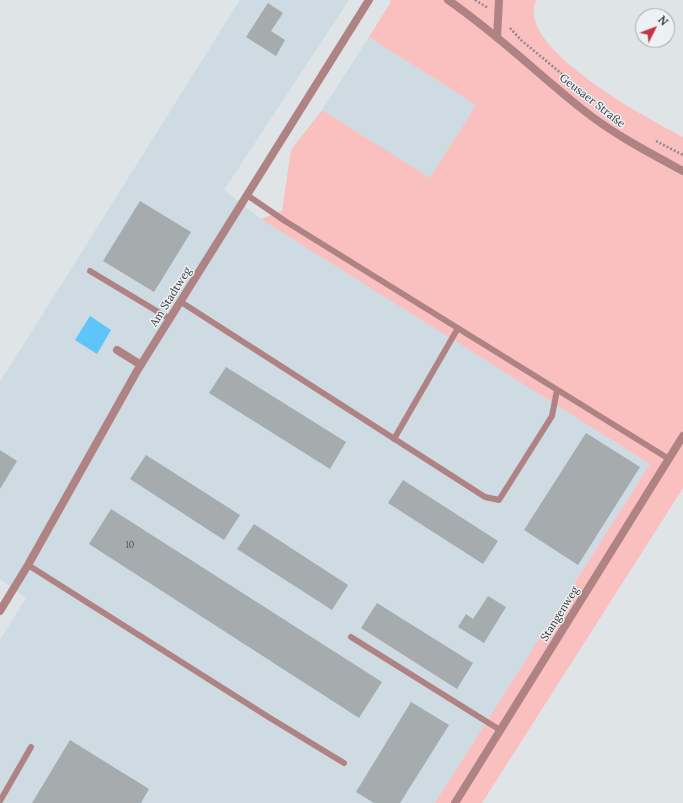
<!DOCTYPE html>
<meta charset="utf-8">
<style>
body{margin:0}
#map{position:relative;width:683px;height:803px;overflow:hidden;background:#dfe4e6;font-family:Lora,serif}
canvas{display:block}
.north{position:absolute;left:635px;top:8px;width:40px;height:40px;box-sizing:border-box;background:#ecf1f4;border:1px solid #a4a8aa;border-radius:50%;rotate:48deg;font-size:11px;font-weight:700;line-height:16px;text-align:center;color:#393a3c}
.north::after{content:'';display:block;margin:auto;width:14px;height:18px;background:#c53547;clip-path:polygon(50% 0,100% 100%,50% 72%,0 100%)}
</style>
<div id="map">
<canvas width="683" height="803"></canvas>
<div class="north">N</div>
</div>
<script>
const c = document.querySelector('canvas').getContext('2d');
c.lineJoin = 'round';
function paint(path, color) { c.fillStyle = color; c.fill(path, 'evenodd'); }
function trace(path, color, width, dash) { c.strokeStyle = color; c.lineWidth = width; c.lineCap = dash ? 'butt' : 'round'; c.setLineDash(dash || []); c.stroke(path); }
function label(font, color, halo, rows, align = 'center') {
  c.font = font + ' Lora,serif'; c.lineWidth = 3; c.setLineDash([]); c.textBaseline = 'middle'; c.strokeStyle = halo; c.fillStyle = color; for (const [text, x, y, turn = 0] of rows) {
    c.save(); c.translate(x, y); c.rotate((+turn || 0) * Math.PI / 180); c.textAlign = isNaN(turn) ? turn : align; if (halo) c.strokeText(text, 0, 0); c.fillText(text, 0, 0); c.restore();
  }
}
paint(new Path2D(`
 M240,0H349L224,190L261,219L650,464L435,803H0V640L26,598L0,579V382Z
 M369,37L476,105L430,179L322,110Z`), '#cfdbe2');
paint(new Path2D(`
 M390,0H536C514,48 649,119 683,137V488L482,803H435L650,464L261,219L282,211L291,150L322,110L430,178L476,105L369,37L391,2Z`), '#fabfbf');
paint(new Path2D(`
 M90,316L111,330L97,354L75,340Z`), '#5ec5fa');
paint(new Path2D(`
 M268,3L283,13L271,31L285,40L276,56L246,37Z
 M140,201L191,232L154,292L103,261Z
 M226,367L346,442L330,469L209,393Z
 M586,433L640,467L578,565L524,530Z
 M0,450L17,461L0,489Z
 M146,455L240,515L224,540L130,479Z
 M403,480L498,541L483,564L388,503Z
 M111,509L382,682L359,718L89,544Z
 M254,524L348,585L332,610L237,549Z
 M488,596L506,607L484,643L458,627L466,614L473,619Z
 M377,603L473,663L457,689L361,628Z
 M411,702L449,725L400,803H374L356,792Z
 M70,740L149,789L141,803H32Z`), '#a6abad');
trace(new Path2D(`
 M475,0L488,8
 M510,28L521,40L604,109
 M656,141L683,155`), '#888b8d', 2.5, [2, 2]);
trace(new Path2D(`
 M247,195L285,221L669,459
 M90,271L170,319
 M181,302L485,497L499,500L552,416L557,390
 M394,439L458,328
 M28,565L270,718L344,763
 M351,637L500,730
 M0,801L31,747`), '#af8383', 6);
trace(new Path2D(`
 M497,37L499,0
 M117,350L141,365
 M0,611L28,565L137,371L369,0
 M455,803L683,436`), '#af8383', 8);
trace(new Path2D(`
 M448,0C496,33 537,73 582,109C613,134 648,152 683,171`), '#af8383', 8);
label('9px', '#545658', null, [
 ["10",130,545]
]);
label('11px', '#393a3c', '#ecf1f4', [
 ["Geusaer Straße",592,101,38],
 ["Am Stadtweg",171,297,-58],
 ["Stangenweg",560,614,-58]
]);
</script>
